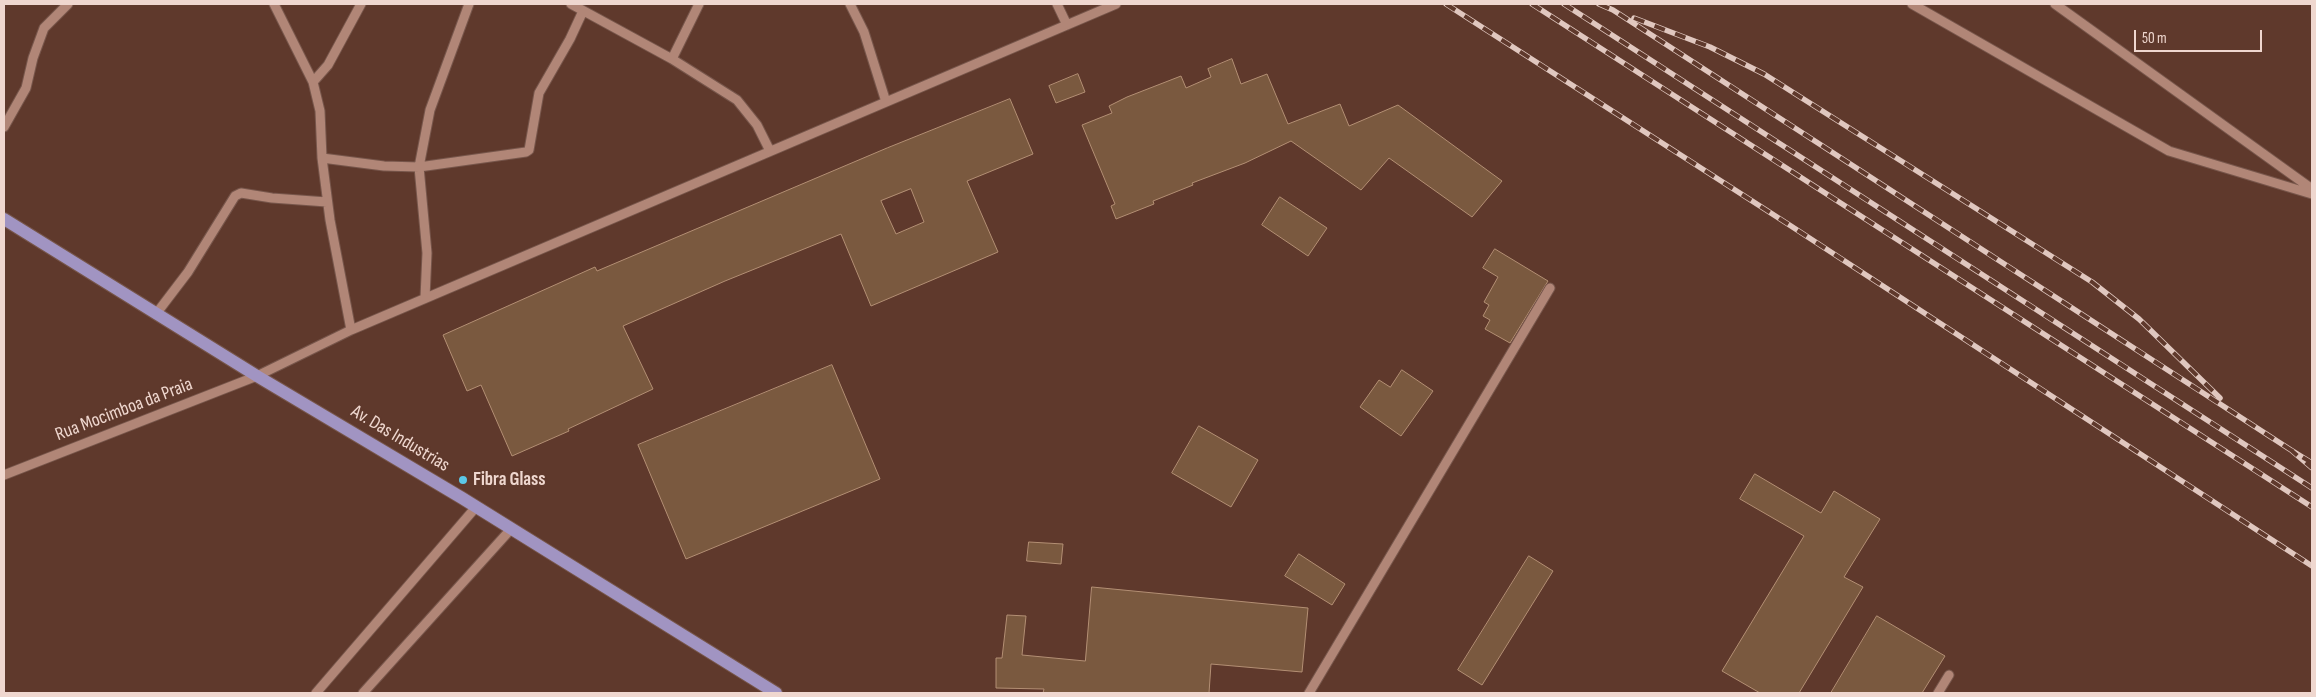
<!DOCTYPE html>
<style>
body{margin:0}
#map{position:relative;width:2316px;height:697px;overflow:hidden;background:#5f392c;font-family:"Sofia Sans Condensed",sans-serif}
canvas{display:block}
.frame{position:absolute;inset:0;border:5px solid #efd7cf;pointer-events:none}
.scale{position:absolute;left:2134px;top:30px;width:128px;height:22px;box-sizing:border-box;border:2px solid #efd7cf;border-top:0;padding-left:6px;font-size:15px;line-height:18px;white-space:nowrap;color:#efd7cf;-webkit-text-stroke:4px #5f392c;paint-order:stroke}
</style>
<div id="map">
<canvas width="2316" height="697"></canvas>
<div class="frame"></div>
<div class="scale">50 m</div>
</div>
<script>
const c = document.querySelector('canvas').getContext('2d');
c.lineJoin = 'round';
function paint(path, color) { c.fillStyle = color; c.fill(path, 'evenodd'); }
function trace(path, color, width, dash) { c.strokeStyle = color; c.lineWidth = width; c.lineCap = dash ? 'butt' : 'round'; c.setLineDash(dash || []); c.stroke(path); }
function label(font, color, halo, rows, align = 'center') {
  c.font = font + ' "Sofia Sans Condensed",sans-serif'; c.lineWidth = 4; c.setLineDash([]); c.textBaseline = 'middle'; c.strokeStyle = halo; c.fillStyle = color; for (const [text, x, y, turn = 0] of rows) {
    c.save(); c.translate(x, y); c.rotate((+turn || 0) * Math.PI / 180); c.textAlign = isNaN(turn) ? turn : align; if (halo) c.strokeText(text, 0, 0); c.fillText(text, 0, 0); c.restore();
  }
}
const building = new Path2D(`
 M1232,59L1241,84L1267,74L1288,124L1340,104L1349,126L1398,105L1502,181L1472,217L1389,158L1361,190L1291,141L1245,163L1192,183L1193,185L1153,201L1154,204L1116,219L1111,206L1115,204L1082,125L1112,113L1109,106L1127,97L1181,76L1186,88L1211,77L1208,69Z
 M1078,74L1085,92L1056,103L1049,86Z
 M1010,99L1033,154L967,181L998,252L871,306L841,234L725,281L623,326L653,389L568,429L569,431L512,456L481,385L467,391L443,335L595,267L597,271L887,148ZM911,189L924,222L896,234L881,201Z
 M1280,197L1327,228L1308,256L1262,225Z
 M1495,249L1548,281L1510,343L1485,329L1490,320L1483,316L1489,305L1484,302L1498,277L1483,268Z
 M832,365L880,479L686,559L638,445Z
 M1402,370L1433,391L1401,436L1360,407L1379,380L1390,387Z
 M1199,426L1258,460L1231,507L1172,473Z
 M1755,474L1821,513L1834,491L1880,519L1844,577L1863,587L1799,693H1760L1722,671L1804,536L1740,499Z
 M1029,542L1063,544L1061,564L1027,561Z
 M1299,554L1345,584L1332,605L1285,576Z
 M1529,556L1553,571L1482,685L1458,670Z
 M1092,587L1308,608L1302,672L1211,664L1209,693H1043L1044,689L996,688V658H1002L1007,615L1026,616L1022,655L1085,661Z
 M1877,616L1945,656L1922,693H1831Z`);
paint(building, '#7a593f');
trace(building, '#b38f74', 1);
const minor = new Path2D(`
 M274,4L313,82L320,111L322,158L330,220L351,330
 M571,4L672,59L737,100L757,125L770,151
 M850,4L864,32L886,102
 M1057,4L1067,25
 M1912,4L2169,151L2312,194
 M2055,4L2312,189
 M672,59L699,4
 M313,82L328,65L361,4
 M4,127L26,88L33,58L44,28L68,4
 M322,158L384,166L419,167L526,152L529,150L539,93L570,39L583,11
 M425,298L427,253L419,167L430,110L469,4
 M156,314L188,272L235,196L241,193L272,198L327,202
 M4,475L257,376L351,330L1116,4
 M316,693L476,507
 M363,693L511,529
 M1309,693L1550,288
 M1938,693L1949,675`);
const major = new Path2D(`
 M4,219L257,376L462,498L776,693`);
trace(minor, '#77564b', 11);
trace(major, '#77564b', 14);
trace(minor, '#b18677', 9);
trace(major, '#a194c2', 12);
const rail = new Path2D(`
 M1446,4L1791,226L2312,566
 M1532,4L2312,507
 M1564,4L2312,488
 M1599,4L1613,10L2294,452
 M1634,18L1710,47L1764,74L2092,282L2139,319L2220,398
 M2312,463L2291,450L2312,468`);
trace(rail, '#e0c7bf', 5.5);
trace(rail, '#5f392c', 4, [11]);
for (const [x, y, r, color] of [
 [463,480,5,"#5bc8e7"]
]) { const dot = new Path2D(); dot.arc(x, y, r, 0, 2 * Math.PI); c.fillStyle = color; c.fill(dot); trace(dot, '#5f392c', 2); }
label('19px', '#efd7cf', '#5f392c', [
 ["Rua Mocimboa da Praia",124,410,-21],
 ["Av. Das Industrias",400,439,31]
]);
label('bold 19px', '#efd7cf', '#5f392c', [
 ["Fibra Glass",473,480]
], 'left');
</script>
